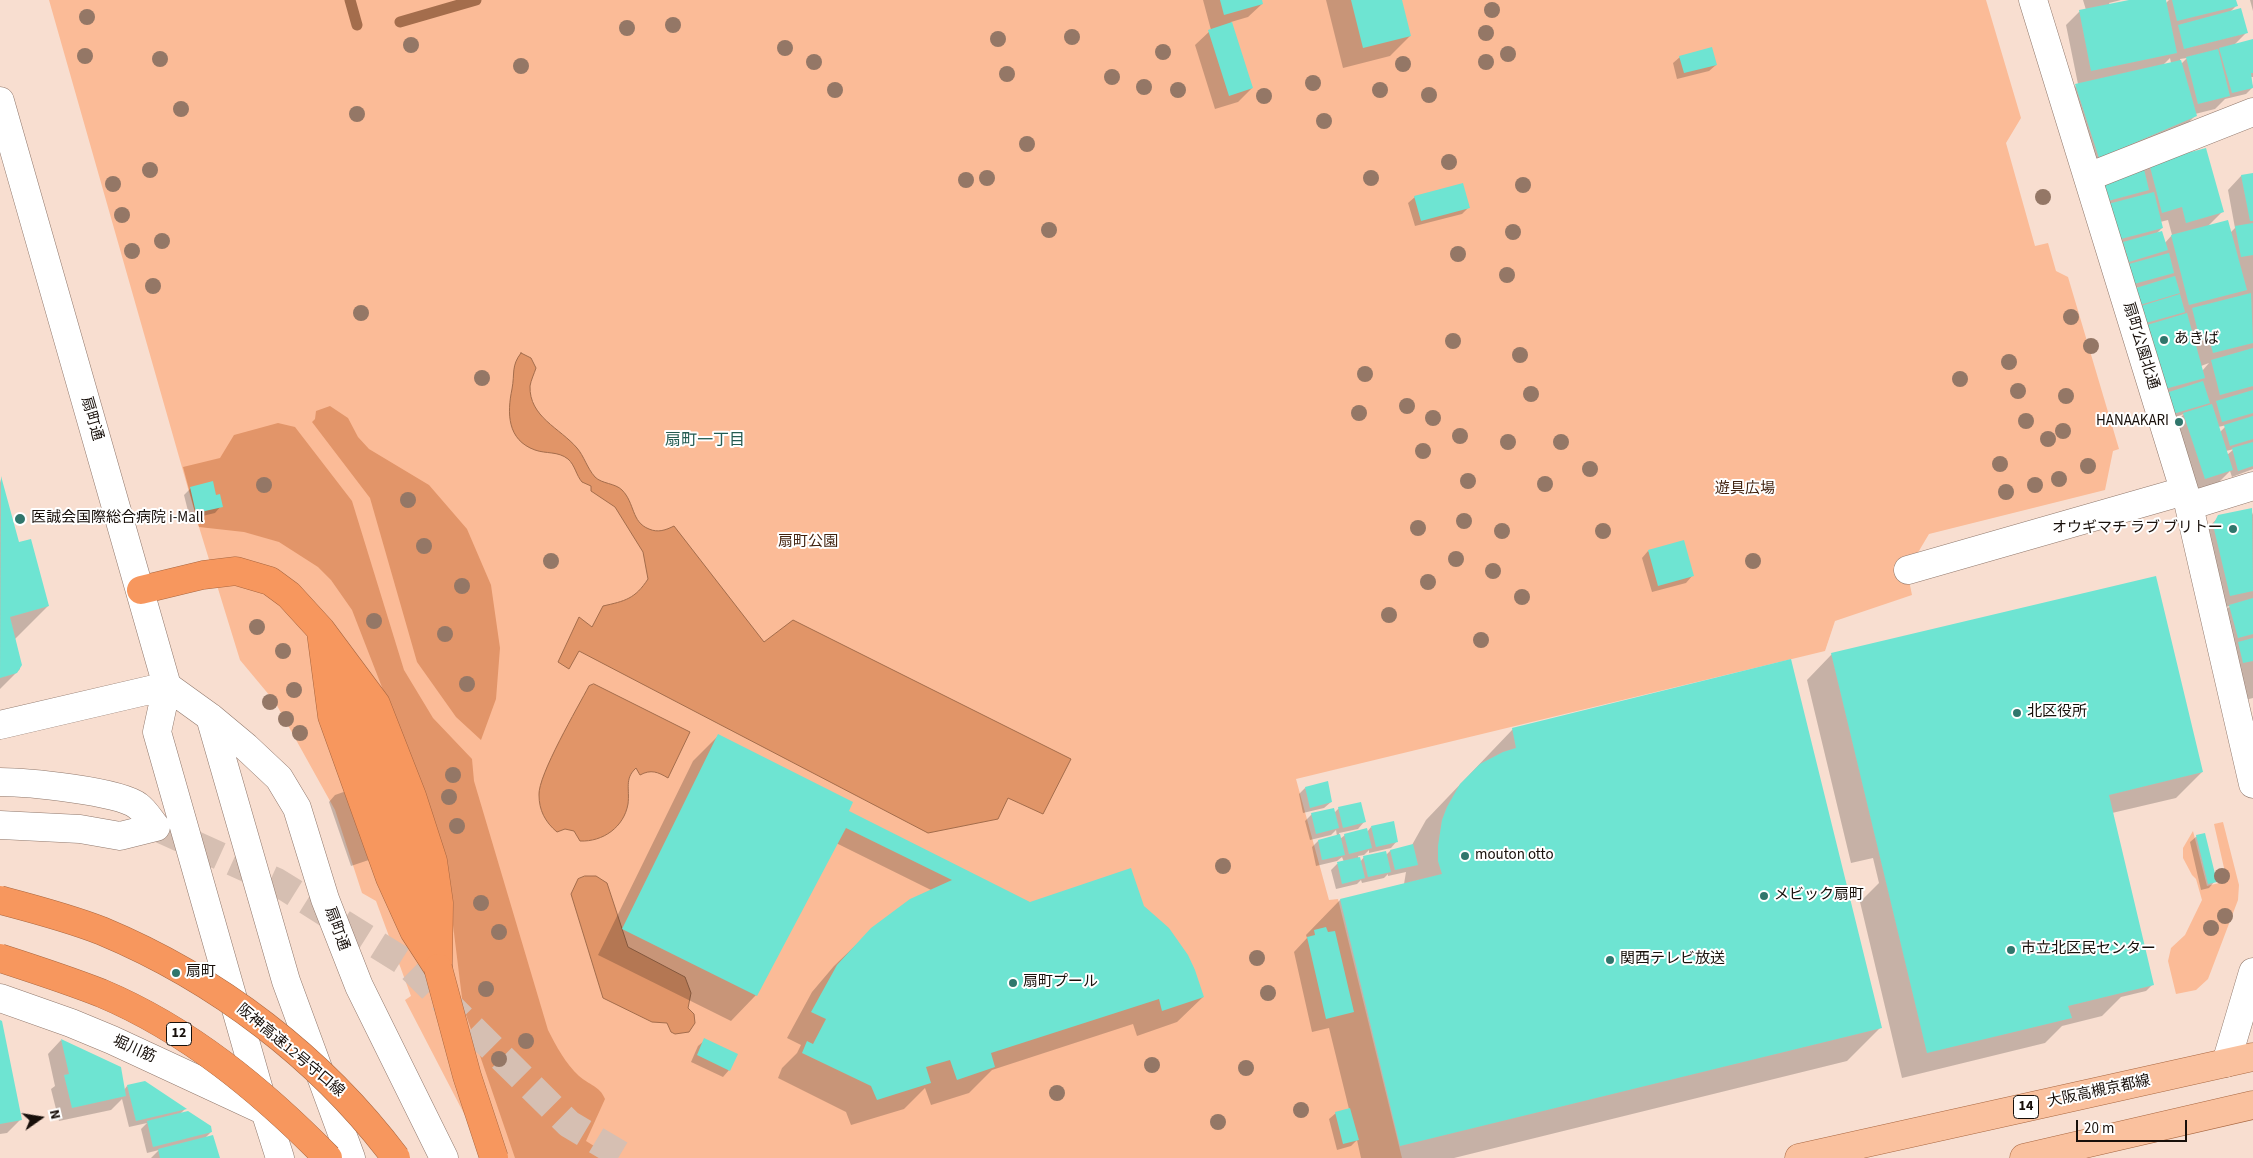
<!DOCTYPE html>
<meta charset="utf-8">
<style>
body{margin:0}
#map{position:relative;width:2253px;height:1158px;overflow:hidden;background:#f8ded0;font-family:"Source Sans 3",sans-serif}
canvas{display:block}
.north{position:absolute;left:15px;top:1093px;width:50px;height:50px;-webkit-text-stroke:4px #fff;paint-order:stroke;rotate:77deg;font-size:14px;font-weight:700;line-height:20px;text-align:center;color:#170f0a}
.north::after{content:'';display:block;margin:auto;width:18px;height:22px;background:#170f0a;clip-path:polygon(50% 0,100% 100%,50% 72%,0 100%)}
.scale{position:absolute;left:2076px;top:1120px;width:111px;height:22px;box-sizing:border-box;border:2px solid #170f0a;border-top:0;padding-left:6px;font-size:15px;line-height:18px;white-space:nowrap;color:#170f0a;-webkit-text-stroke:4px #fff;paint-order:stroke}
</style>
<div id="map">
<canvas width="2253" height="1158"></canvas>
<div class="north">N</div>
<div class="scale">20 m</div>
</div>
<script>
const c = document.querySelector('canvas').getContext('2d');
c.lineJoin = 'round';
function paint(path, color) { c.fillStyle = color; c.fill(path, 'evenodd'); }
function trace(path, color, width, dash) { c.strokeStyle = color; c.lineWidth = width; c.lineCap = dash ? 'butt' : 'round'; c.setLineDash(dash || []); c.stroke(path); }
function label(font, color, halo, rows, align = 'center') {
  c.font = font + ' "Source Sans 3","Noto Sans JP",sans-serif'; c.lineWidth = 4; c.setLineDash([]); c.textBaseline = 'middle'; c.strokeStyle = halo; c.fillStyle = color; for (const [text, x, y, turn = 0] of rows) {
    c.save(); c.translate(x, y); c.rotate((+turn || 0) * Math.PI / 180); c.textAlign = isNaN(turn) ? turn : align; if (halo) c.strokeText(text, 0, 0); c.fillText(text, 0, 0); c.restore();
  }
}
paint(new Path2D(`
 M49,0H1986L2021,118L2006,143L2035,246L2048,243L2056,271L2068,277L2119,449L2113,451L2105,490L1929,534L1907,571L1912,595L1835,621L1825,651L1296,779L1329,900L1338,899L1402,1158H487L405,1000L411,996L376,901L362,893L335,810L275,702L240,660L199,527Z
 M2223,822L2239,885L2238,900L2208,979L2196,990L2176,994L2168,961L2171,948L2185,935L2202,900L2196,879L2192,875L2183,858V848L2193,831L2207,886L2227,881L2214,824Z`), '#fbbb97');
paint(new Path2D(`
 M330,406L348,418L358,437L369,449L429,485L467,529L491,585L500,648L496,699L481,740L456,717L417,662L370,498L312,422L315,419L316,411Z
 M278,423L295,427L352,501L404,670L433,718L472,759L474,781L548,1030C556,1046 566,1064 579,1076C589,1085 600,1086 605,1099L586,1141L602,1151L603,1158H515L463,1006L446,868L413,767L352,610L331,580L318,567L279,542L244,532L199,527L183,467L220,458L234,435Z`), '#e29569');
const water = new Path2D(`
 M521,353L531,358L536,368C534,374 531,380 530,386C529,417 560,428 577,448C584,456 587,468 595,477C602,484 615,483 622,490C635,503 631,522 649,529C658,533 666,530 674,526L764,642L793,620L1071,759L1043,814L1008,798L998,819L928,833L579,651L569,669L558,662L579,617L592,627L603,606C625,601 635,599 648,579L643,552L615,507L591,491V486L582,482C576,475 575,465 568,459C558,451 546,454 535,450C507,440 507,413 512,389C515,373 511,366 521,353Z
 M594,684L690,732L668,778C658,772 651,769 640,775L636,768C624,779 630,789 628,804C624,827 603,842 580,841L574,831L565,829L557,832C545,822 539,810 539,795C538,775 578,707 589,686Z
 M585,876H596L607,883L628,947L685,977L691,993L688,1008L694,1014L695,1023L689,1032L675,1034L671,1032L667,1023L652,1022L603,998L571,894L578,879Z`);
paint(water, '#e19568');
trace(water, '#a46d4c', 1);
paint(new Path2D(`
 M1203,0H1261L1262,4L1248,17L1231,22L1252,88L1238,102L1215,109L1195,45L1211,30Z
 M1326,0H1400L1410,36L1390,56L1343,68Z
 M2083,0H2121L2109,3L2110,5L2136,0H2165V4L2169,0H2235L2236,6L2229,13L2246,33L2233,46L2253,40V77H2250L2253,87L2246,94L2225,99L2215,109L2195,114V116L2175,136L2079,177L2056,105L2078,84L2066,25L2079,12L2086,10ZM2170,58L2171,63L2163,65ZM2187,58L2181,64L2180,59Z
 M2250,0H2253V11Z
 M1680,57L1716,65L1709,71L1677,79L1673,63Z
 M2149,165L2222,212L2207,227L2230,233L2235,228L2228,190L2241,176L2253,174V469L2232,477L2230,471L2218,483L2191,492L2170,428L2184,414L2166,420L2130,295L2138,287L2128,290L2103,184L2143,171ZM2168,220L2172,235L2164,244L2155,235L2162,228L2160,222ZM2209,363L2202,371L2201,366ZM2227,425L2220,432L2218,427ZM2234,449L2227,455L2226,451Z
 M1415,197L1468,208L1462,214L1415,226L1408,203Z
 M0,479L18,544L48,606L15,639L20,660V669L0,689Z
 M191,488L215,496L221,506L215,513L190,519L184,495Z
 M2251,509L2253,515V698L2245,700L2216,620L2230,606L2216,609L2205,530L2219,517Z
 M1648,551L1692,576L1686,583L1652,592L1642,558Z
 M1832,654L2202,772L2176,798L2112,813L2153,984L2146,991L2121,997L2102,1016L2062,1026L2045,1043L1902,1078L1860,902L1879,883L1873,858L1851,863L1807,680Z
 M1513,729L1881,1027L1847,1061L1454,1158H1361L1357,1140L1351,1146L1337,1150L1329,1119L1336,1113L1349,1109L1329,1028L1312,1032L1294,952L1307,938L1306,935L1340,900L1404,884L1406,872L1388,876V874L1384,878L1362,883L1361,880L1357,884L1336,889L1331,870L1337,864L1344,862L1342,857L1337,861L1316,866L1312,847L1318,841L1337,836L1336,830L1331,835L1310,840L1305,821L1312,814L1334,813L1339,808L1364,822L1358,829L1339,833L1340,839L1345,835L1367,832L1371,827L1397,841L1391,848L1369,853V850L1364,855L1358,856L1360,862L1364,857L1386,855L1390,851L1412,845L1426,820Z
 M718,736L847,811L1030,903L1142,907L1203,997L1177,1022L1137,1036L1133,1024L992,1070L969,1093L931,1105L925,1088L904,1109L851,1125L846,1112L778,1078L782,1068L797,1053L801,1045L787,1038L812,992L834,966L861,940L931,890L836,843L756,995L731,1021L598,955L693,761Z
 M412,768L428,840L351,866L329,802L335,795Z
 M1305,788L1331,802L1324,808L1303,813L1299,794Z
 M2197,836L2215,881L2209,888L2201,890L2190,842Z
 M0,1021L20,1120L7,1133L0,1134Z
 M61,1040L124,1090L127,1086L185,1109L180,1114L211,1132L205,1138L218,1158H151L159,1150L147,1153L141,1129L147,1123L129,1127L122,1099L111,1110L59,1121L51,1089L55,1086L48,1054Z
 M705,1040L729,1070L723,1077L691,1062L698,1046Z`), '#0003');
trace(new Path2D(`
 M350,0L357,25
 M400,22L476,0`), '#a46d4c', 11);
paint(new Path2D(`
 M1220,0H1262L1263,4L1224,15Z
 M1351,0H1402L1411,36L1363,48Z
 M2129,0H2166L2177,53L2091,71L2079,10Z
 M2172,0H2236L2238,6L2177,21Z
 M2241,8L2248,33L2184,49L2178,25Z
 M1232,22L1253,88L1229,96L1208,30Z
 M2253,39V73H2251L2253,88L2232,93L2219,48Z
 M1712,47L1717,65L1684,73L1679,56Z
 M2218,49L2230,96L2198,104L2186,57Z
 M2181,60L2197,116L2099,158L2075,84Z
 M2206,148L2224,212L2186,223L2182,207L2162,213L2149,163Z
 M2143,165L2149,190L2108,201L2105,187L2109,176Z
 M2253,173V221H2250L2241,175Z
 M1463,183L1470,208L1421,221L1414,196Z
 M2154,192L2163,228L2117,240L2108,204Z
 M2228,220L2247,290L2189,305L2171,235Z
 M2253,223V255L2241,257L2235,226Z
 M2162,231L2168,250L2129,262L2123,242Z
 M2169,253L2174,273L2134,284L2129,264Z
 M2175,276L2180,293L2140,305L2136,288Z
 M2251,293L2253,343L2213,353L2209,338L2200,340L2192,308Z
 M2180,294L2185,312L2146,323L2141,306Z
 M2187,313L2205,378L2165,389L2147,325Z
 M2253,348V386L2220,395L2211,360Z
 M2203,381L2210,403L2173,414L2166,393Z
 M2253,390V413L2222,422L2216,401Z
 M2212,404L2233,470L2205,479L2183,413Z
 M2253,416V439L2230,446L2224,425Z
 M2253,442V466L2238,471L2232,448Z
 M1,476L19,542L31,539L49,606L10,617L22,665L17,673L0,678Z
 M213,481L216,495L220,494L223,507L196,513L190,487Z
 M2252,508L2253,591L2230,596L2213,525L2218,515Z
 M1684,540L1694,576L1658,586L1648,550Z
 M2156,576L2203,772L2109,795L2154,985L2068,1006L2072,1018L1927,1053L1831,653Z
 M2253,598V634L2238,638L2229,605Z
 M2253,638V661L2243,663L2238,642Z
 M1791,659L1882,1028L1400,1146L1340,899L1442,874L1438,861V846L1442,820L1447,807L1460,784L1480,764L1503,752L1516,748L1512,728Z
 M718,734L853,802L849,811L853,813L1030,902L1131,868L1144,906L1169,928L1188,955L1195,970L1204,997L1162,1011L1159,999L991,1053L995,1067L957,1080L950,1060L926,1067L931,1083L877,1100L871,1086L802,1053L807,1041L813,1044L826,1019L811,1012L837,965L871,928L910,899L952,880L846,828L757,996L622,929Z
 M1328,781L1332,802L1310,808L1305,787Z
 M1361,802L1366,822L1343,828L1338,807Z
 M1334,808L1339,828L1316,834L1311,813Z
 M1394,821L1398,842L1376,847L1371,826Z
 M1367,828L1372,848L1349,854L1344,834Z
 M2205,833L2217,882L2208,884L2196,835Z
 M1340,834L1345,855L1322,860L1318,840Z
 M1413,844L1418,865L1395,870L1390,850Z
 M1386,851L1391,872L1368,877L1363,856Z
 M1360,857L1365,878L1342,884L1337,862Z
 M1326,927L1328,932L1335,931L1354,1012L1326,1019L1307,937L1315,935L1314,930Z
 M0,1020L2,1021L22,1120L0,1124Z
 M704,1038L738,1054L730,1071L697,1055Z
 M61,1039L121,1067L126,1096L72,1108L64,1075L69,1074Z
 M145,1081L187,1109L136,1121L127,1085Z
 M1350,1108L1359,1140L1343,1144L1335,1112Z
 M188,1111L211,1126L212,1132L153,1147L147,1121Z
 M213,1135L220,1158H160L158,1149Z`), '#6ee4d2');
trace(new Path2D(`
 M156,827L277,882L406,963L569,1124L626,1158`), '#d6bfb2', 28, [28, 14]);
const minor = new Path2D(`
 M2033,0L2189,506L2253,784
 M0,101L167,686L210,717L246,747L279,778L297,808L325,899L359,986L444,1158
 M2088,177L2253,112
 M2189,506L2253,486
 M1908,570L2184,491
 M167,686L157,732L265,1111L280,1158
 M210,717L286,981L351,1158
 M0,725L167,686
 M0,782C26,782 119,791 138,806C145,811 150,820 156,827L120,836L80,829L0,825
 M0,998L71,1023L112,1040L265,1111
 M2226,1063L2253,972`);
const major = new Path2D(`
 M1799,1158C1950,1123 2102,1092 2253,1057
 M2024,1158L2253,1105`);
const highway = new Path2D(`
 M141,590L203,575L236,571L270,581L289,595L321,630L376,704L412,796L433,861L439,903L438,968
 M321,632L332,716L390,878L414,931L438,968
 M336,669L411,866L428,930`);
trace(minor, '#90786c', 29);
trace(major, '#a96741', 29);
trace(highway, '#a96741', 29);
trace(minor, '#fff', 28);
trace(major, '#fac19e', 28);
trace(highway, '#f7975e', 28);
const highwayBridge = new Path2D(`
 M0,900C34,909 69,918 102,931C217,979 321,1058 396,1158
 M0,958C34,969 68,980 101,993C189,1030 262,1091 328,1158
 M438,968L467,1076L494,1158`);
trace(highwayBridge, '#a96741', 29, []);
trace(highwayBridge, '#f7975e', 28);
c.fillStyle = '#947766';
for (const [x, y] of [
 [1492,10],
 [87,17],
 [673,25],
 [627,28],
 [1486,33],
 [1072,37],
 [998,39],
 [411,45],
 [785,48],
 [1163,52],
 [1508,54],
 [85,56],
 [160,59],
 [814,62],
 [1486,62],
 [1403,64],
 [521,66],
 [1007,74],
 [1112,77],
 [1313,83],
 [1144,87],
 [835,90],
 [1178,90],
 [1380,90],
 [1429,95],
 [1264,96],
 [181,109],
 [357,114],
 [1324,121],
 [1027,144],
 [1449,162],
 [150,170],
 [987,178],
 [1371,178],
 [966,180],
 [113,184],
 [1523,185],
 [2043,197],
 [122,215],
 [1049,230],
 [1513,232],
 [162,241],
 [132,251],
 [1458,254],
 [1507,275],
 [153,286],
 [361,313],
 [2071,317],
 [1453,341],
 [2091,346],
 [1520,355],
 [2009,362],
 [1365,374],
 [482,378],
 [1960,379],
 [2018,391],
 [1531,394],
 [2066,396],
 [1407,406],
 [1359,413],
 [1433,418],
 [2026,421],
 [2063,431],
 [1460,436],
 [2048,439],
 [1508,442],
 [1561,442],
 [1423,451],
 [2000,464],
 [2088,466],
 [1590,469],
 [2059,479],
 [1468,481],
 [1545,484],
 [264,485],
 [2035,485],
 [2006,492],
 [408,500],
 [1464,521],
 [1418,528],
 [1502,531],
 [1603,531],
 [424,546],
 [1456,559],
 [551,561],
 [1753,561],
 [1493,571],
 [1428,582],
 [462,586],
 [1522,597],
 [1389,615],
 [374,621],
 [257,627],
 [445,634],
 [1481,640],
 [283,651],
 [467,684],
 [294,690],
 [270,702],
 [286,719],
 [300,733],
 [453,775],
 [449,797],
 [457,826],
 [1223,866],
 [2222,876],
 [481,903],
 [2225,916],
 [2211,928],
 [499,932],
 [1257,958],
 [486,989],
 [1268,993],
 [526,1041],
 [499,1059],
 [1152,1065],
 [1246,1068],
 [1057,1093],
 [1301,1110],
 [1218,1122]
]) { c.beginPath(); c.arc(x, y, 8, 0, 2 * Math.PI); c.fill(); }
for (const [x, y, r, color] of [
 [2164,340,5,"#30766c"],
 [2179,422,5,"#30766c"],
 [20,519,6,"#30766c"],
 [2233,529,5,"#30766c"],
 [2017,713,5,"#30766c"],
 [1465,856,5,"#30766c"],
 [1764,896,5,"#30766c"],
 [2011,950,5,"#30766c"],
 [1610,960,5,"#30766c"],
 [176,973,5,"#30766c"],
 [1013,983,5,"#30766c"]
]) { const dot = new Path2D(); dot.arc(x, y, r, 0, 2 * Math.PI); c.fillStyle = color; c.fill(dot); trace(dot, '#fff', 2); }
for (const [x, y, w] of [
 [179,1034,25],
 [2026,1107,25]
]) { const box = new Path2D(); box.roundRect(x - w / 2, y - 11.5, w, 23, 4); c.fillStyle = '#fff'; c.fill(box); trace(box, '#170f0a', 1); }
label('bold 14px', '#170f0a', null, [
 ["12",179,1034],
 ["14",2026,1107]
]);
label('15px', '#170f0a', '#fff', [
 ["あきば",2174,340],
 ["HANAAKARI",2169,422,"right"],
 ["医誠会国際総合病院 i-Mall",31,519],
 ["オウギマチ ラブ ブリトー",2223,529,"right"],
 ["北区役所",2027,713],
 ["mouton otto",1475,856],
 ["メビック扇町",1774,896],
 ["市立北区民センター",2021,950],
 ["関西テレビ放送",1620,960],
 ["扇町",186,973],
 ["扇町プール",1023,983]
], 'left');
label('15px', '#170f0a', '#fff', [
 ["扇町公園北通",2140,346,73],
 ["扇町通",91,419,74],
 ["扇町通",336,929,70],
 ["堀川筋",134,1050,24],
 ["阪神高速12号守口線",290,1051,40],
 ["大阪高槻京都線",2099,1092,-12]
]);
label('15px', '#422310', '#fff', [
 ["遊具広場",1745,490],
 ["扇町公園",808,543]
]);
label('16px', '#235b52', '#fff', [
 ["扇町一丁目",705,441]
]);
</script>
